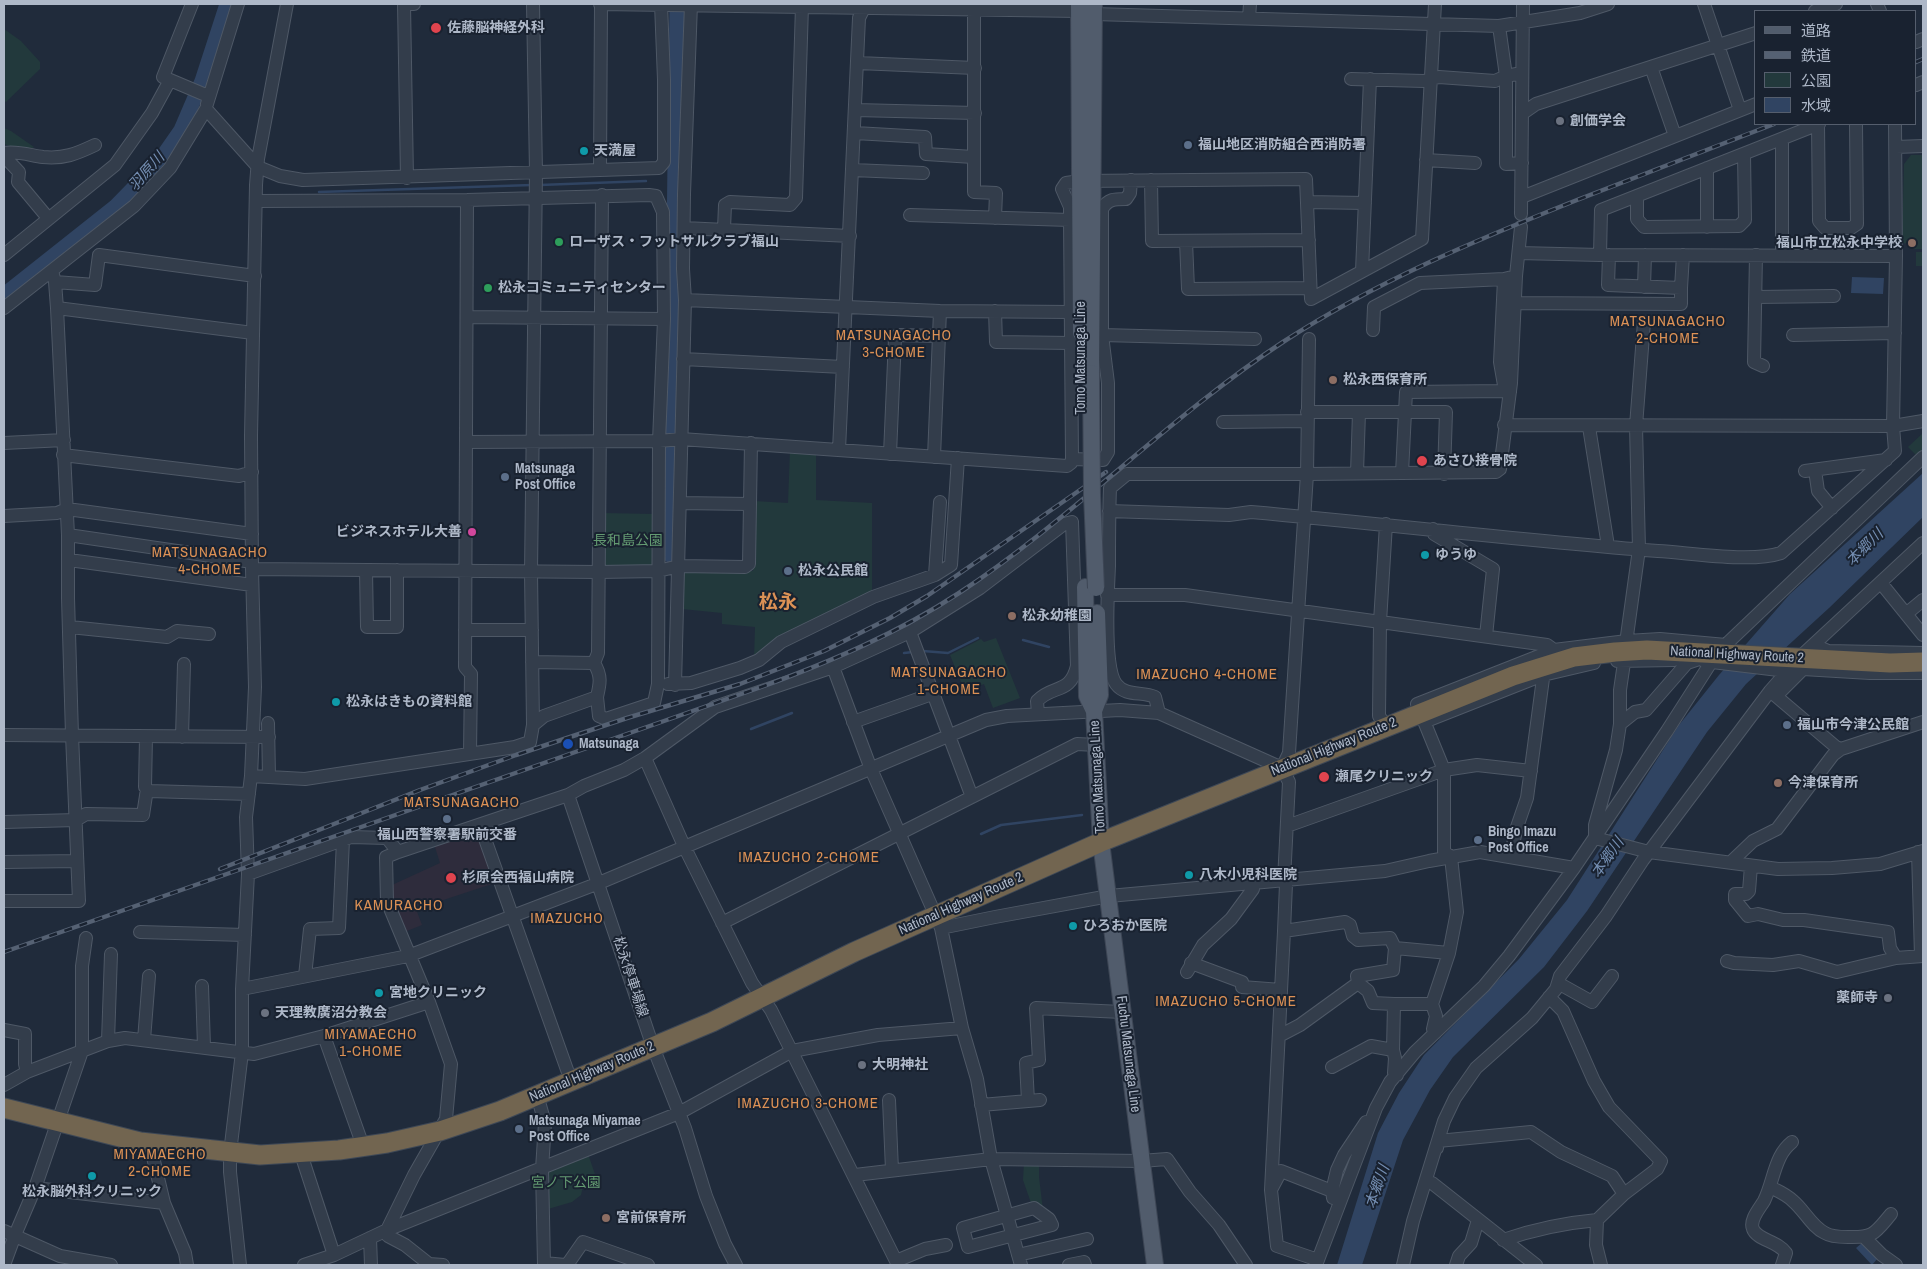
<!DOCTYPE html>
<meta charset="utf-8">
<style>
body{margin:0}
#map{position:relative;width:1927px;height:1269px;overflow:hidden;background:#202b3b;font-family:"Archivo Narrow","Noto Sans JP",sans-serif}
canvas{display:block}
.frame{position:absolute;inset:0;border:5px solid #aeb8c8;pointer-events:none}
.legend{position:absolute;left:1754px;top:10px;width:162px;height:115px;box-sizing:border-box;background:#192230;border:1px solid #555e6d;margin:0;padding:6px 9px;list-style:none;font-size:15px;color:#aeb8c8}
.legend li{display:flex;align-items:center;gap:10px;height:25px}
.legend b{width:25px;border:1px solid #555e6d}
</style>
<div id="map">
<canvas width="1927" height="1269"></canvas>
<div class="frame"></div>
<ul class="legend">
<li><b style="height:6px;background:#515c6c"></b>道路</li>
<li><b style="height:6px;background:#556173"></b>鉄道</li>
<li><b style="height:14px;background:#22393c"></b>公園</li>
<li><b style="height:14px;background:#304462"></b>水域</li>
</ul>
</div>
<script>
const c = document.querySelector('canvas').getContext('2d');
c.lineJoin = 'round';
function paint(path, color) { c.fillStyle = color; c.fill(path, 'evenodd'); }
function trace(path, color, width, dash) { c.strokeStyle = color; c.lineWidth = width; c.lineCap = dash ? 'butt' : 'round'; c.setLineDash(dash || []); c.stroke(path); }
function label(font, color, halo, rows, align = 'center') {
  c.font = font + ' "Archivo Narrow","Noto Sans JP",sans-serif'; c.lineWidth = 4; c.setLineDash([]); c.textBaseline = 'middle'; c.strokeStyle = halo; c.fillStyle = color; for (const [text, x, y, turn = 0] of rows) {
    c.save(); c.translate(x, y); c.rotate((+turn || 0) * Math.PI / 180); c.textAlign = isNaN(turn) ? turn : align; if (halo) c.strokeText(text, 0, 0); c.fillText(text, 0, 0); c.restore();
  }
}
paint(new Path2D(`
 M479,831L498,882L416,909L422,925L402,933L390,901L392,885L440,863L435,847Z`), '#2e2c3c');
paint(new Path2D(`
 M4,29L21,41L40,62V69L6,102L4,101Z
 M4,128L11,131L34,147L27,152L4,144Z
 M1911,155H1923V249H1912V244L1902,243L1904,164Z
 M1916,252H1923V266H1916Z
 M1923,433V454L1919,458L1908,447Z
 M790,450L816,452V500L872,503V593L754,659L755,627L722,624V613L682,609L684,570L753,571L754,501L788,503Z
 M602,513L654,514V568L602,570Z
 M996,638L1020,698L993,708L984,684L965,692L950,655L981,639L984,642Z
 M588,1154L597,1180L583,1186L581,1195L572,1202L548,1209L547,1171Z
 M1024,1162L1039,1163V1177L1043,1210L1031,1203L1023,1180Z`), '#22393c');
paint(new Path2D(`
 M1852,277L1884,278L1883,294L1851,293Z
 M1923,473V517L1829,608L1746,684L1707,732L1587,911L1544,967L1453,1057L1430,1090L1403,1140L1362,1265H1337L1378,1133L1399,1093L1424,1055L1519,959L1567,900L1679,725L1719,675L1790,594Z
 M1863,1242L1878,1258L1872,1265L1856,1248Z`), '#304462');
trace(new Path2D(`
 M540,185L646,181
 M319,192L532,185
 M1023,640L1049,647
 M923,651L948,653L978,638
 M904,653L913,652
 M751,729L792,713
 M981,834L1001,825L1082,815`), '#304462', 2.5);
trace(new Path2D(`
 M4,295L115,207L158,163L181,130L202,81L227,4
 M670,555L677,4`), '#304462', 15);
const minor = new Path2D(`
 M192,4L163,77L208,96
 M600,4L1079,11L1094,14L1499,26L1580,13L1608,4
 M1704,4L1740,110
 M1877,4L1880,11
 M974,10V192L996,193L995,218
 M1815,11L1836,4
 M1249,18L1250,4
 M1499,26L1506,76V164L1522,163
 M1916,42L1923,39
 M858,63L975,68
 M1651,67L1675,136
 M1351,79L1424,81L1439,77L1495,81L1506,76L1522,73
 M1916,85L1923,82
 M207,104L238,4
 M856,110L975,113
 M1523,113L1536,104L1756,33
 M1818,124L1819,221L1825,228H1851L1857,224L1856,124
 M855,133L925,137L926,154L973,157
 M1896,147L1923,146
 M4,153C18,151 29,155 43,157C64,159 76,154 95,145
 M4,156L19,172L18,182L48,218
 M1426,160L1475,163
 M600,169L601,4
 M853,170L923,173
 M407,178L404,4H414
 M1151,180L1152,241L1309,240
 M1637,196V219L1644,227L1739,226L1745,220L1744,154
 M1522,197L1756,104
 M467,200L465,667L471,674L470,754
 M257,201L467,200L649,195L656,196L663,212L664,319L659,441L658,684L654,703L606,719L599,716L597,697
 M1307,202L1365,203
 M1521,214L1523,4
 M910,215L1070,220
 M1707,227V168
 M684,228L850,236
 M724,229L725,205L730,202L790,205L796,198L802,6
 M1186,241L1188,289L1310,288
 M1519,253L1600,255L1896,256
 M4,255L115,165L152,113L170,80
 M1600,255L1601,210L1819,124
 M1609,255L1608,285L1681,288L1683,255
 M1756,255L1754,362L1763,366
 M1782,255V139
 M1362,271L1370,79
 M1504,279L1500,362L1505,391
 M55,282L95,285L99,255L255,276
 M1644,287L1645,255
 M1756,297L1834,296
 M685,300L940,311L1072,312
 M1514,303L1681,304V288
 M4,308L134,206L170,168L206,109L258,167L280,176L303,180L659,168L664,162V80L661,4
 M57,308L253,333
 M995,311L996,342L1072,343
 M468,317L664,319
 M1373,330L1374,307L1420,283L1504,279L1516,276
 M1102,335L1255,339
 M1793,335L1895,333
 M1309,339L1307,474L1496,472L1500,469L1511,383L1516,276L1521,227
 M683,359L843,367
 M1307,412H1446L1444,474
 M1223,422L1307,421
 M1504,425L1893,426L1923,421
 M1589,427L1608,546
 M466,442L659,441L681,439L1067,466L1071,463L1072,459L1070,220V207L1062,189L1066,183L1080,181L1306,179L1311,299L1422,239L1435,4
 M4,443L64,440
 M839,450L859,18L866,4
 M890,454L895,338L898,335L939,336
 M63,455L239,476L252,472
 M934,457L940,311
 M1072,459L1103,460L1108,452V383L1102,335V209C1108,199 1114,199 1126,199L1130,193L1131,180
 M1815,470L1818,491L1832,508
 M1805,471L1886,460
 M1357,473L1359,412
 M1402,473L1406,392L1505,391L1510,392
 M680,503L750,504
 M1109,511L1229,515L1251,512C1387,524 1522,541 1658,551C1692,553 1751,563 1781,553L1895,451L1893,426L1896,256L1895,124
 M4,516L57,513L67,509L252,534
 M1386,524L1380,622L1379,716L1386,726
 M1433,529L1434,534L1493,569L1486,636
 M68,535L252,562
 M69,560L252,585
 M252,569L599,572L658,571L679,566L745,567L749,564L751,443
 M366,570L367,627H397V570
 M935,575L940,502
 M1881,583L1923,635
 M1107,595H1185L1547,645L1554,650
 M1906,614L1923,600
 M70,627L167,637L177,631L209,634
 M465,630H532
 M910,632L972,797
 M1626,643L1639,549L1636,426L1644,322
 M1814,645L1828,651L1923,653
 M1625,656L1620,690V724L1616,750L1595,825V838L1649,852L1778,869L1832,868L1880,864L1923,851
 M1617,661L1674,660
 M1704,661L1787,671L1803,669
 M532,662L594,663C602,676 600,684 597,697L544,716L533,725
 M594,663L598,653L602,195
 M833,667L910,632L980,588L1064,524L1072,522L1077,666C1070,695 1053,684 1037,701L1038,714
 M668,684L691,683L740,668L759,660L781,642L873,597L935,575L951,565L958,458
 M675,685L685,300L683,269L684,194L691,4
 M1770,691L1836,747L1841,749L1923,722
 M1776,696L1803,669L1870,673H1923
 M1159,713L1155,697C1142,691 1126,697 1116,684C1103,666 1108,589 1109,566C1109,540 1109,514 1110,488L1127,474H1307L1289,753L1282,768
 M853,722L932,694
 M1424,722L1543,675L1594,663
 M268,723L269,777
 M1620,724L1635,712L1646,710L1687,663L1705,657
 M4,735L269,737
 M146,737L145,787L149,791L249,794
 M182,737L184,664
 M645,758L684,846L752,983L771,1010L898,1265
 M251,776L305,779L515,747L530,742L533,725L531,572L536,172L533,4
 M568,795L653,1047L685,1128L706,1196L725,1244L736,1265
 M4,822L76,820L86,814L143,815L147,789
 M480,825L571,1081
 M1287,826L1444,770L1477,765L1531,771
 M398,852L386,857L387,901L429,1002L451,1064L446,1119L414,1175L387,1230L388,1236L405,1245L429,1264L443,1265
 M1918,852L1921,956
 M1510,857L1517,827L1527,798L1544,671
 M4,862L77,861
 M1733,863V860L1753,841L1777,829L1833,755L1841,749
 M1751,866L1749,891L1746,894H1735V900L1748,916L1758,914L1783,920H1804L1888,932L1890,948L1896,958
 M248,874L351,837L387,838L398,852L568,795L584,786L624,770L645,758L715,707L833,667L871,769L941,928L962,1028L977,1079L991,1159L1021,1265
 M4,901H79L72,735L68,598V535L57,308L55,282L52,271
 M722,923L1077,744L1096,745
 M941,928L995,917L1109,896L1385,871L1429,861L1480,852L1574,868
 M140,932L245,935
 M1727,961L1734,963L1773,965L1799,961L1837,972L1896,958L1923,956
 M1191,963L1242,982V987L1281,990
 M1187,972L1203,945L1231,919L1253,889L1252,883
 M305,976L310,929L339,928L343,840
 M1558,983L1592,1002L1612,976
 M202,986L204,1047
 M242,989L408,956L599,883L986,720L1007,716L1120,710L1159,713L1282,768L1289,782L1284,880L1286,884L1284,931
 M1549,997L1563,1011L1594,1081L1609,1107L1661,1161L1657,1169L1624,1194L1597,1220L1596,1245L1601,1265
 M1394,1004L1373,1003L1368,991L1358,983L1357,976L1393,970L1395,948L1449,953
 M4,1030L25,1034V1064L27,1072
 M1435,1033L1433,1029L1436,1016L1432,1004L1449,953L1457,912L1451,857L1444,852V770L1417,704L1554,650L1627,641L1660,639L1726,645
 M324,1036L363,1146
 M1279,1036L1300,1025L1358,983
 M144,1040L149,976
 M108,1041L111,954
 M1393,1050L1394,1004H1432
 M1332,1067L1371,1046L1393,1050L1395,1058L1394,1073L1397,1075
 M4,1085L27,1072L108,1041L125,1038L254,1054L324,1036L429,1002
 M537,1095L545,1123L542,1169L544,1265
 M889,1100L892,1170
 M1028,1101L1026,1063L1039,1060L1036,1008L1122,1012
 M981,1105L1040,1100
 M154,1144L152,1153L164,1203L185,1253L187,1265
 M1437,1148L1438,1141L1531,1132L1561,1152L1612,1176L1624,1194
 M301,1154L334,1255
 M855,1175L991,1159L1141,1161L1167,1159L1190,1192L1219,1225L1246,1265
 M1432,1183L1536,1265
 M1770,1187C1778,1191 1786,1194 1793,1201C1804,1210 1812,1227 1825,1233C1831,1237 1841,1237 1848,1237C1874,1238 1875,1233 1891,1214
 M35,1188L164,1203
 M1272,1188L1281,1171L1332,1191L1333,1198
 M1332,1191L1337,1170L1344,1155L1366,1122
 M1034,1208L1049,1219L1052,1225L968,1247L963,1228Z
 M4,1231L60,1256L111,1265
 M370,1238L371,1265
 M1865,1238L1882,1255L1896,1265
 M1503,1240C1535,1229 1564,1223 1597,1220
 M1018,1255L1087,1239
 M1318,1260L1277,1246L1271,1190L1284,931L1345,922L1350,925L1353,936L1358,940L1390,938L1395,948
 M896,1261L925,1249L946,1245
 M544,1263L565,1265
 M4,1265L15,1235L35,1188L82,1051V966L86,938
 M240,1265L230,1172V1153L242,1052V989L248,874L246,817L251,776L255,687L252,569L251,436L256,185L258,159L287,4
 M304,1265L334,1255L387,1230L679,1113L792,1051L878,1035L962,1028
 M567,1265L583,1242L648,1265
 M1069,1265L1084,1262L1085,1265
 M1316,1265L1376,1108L1390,1082L1415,1052L1484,986L1509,956L1574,868L1667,731L1717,653L1923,457
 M1403,1265L1413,1221L1444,1121L1455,1098L1476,1068L1532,1018L1556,989L1560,976L1606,916L1643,860L1770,691L1798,659L1923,543
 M1456,1265L1459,1256L1471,1243L1478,1220
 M1782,1265L1786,1253C1778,1241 1757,1240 1753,1229C1749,1220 1760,1208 1764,1201C1771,1187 1773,1171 1780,1157C1783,1151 1787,1146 1792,1142`);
const major = new Path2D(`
 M1079,4L1081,333
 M1091,373L1094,4
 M1085,587L1087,696L1094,711L1101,842L1155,1265
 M1094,711L1100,695L1097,613`);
const highway = new Path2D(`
 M4,1108L140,1142L260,1155L339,1150L387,1143L440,1131L500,1111L712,1022L854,952L1101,842L1513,676L1574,657L1615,652L1647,650L1890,663L1923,662`);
trace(minor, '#4e5866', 14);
trace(major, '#3d4655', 18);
trace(highway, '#3e4856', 21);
trace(minor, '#333d4b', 12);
trace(major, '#515c6c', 16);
trace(highway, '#726550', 19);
const rail = new Path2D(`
 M1916,62L1923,59
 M220,869L420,790L516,755L627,718L740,684L824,651L890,618L927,596L1106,472
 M4,952L764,686C832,661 898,633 959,593C1073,518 1169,417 1283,342C1377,281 1474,241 1577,200C1643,175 1708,149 1774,124`);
trace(rail, '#556173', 4.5);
trace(rail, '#192230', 2.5, [8]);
const majorBridge = new Path2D(`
 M1091,373L1092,495L1096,588`);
trace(majorBridge, '#3d4655', 18, []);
trace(majorBridge, '#515c6c', 16);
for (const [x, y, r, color] of [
 [436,28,6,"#e0444e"],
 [1560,121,5,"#6b7280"],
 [1188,145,5,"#5c6f8a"],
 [584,151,5,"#0f9aa8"],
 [559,242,5,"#2e9e5b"],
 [1912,243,5,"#8d6e63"],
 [488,288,5,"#2e9e5b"],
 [1333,380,5,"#8d6e63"],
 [1422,461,6,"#e0444e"],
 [505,477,5,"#5c6f8a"],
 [472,532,5,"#d1479c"],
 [1425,555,5,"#0f9aa8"],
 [788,571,5,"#5c6f8a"],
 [1012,616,5,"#8d6e63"],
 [336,702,5,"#0f9aa8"],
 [1787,725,5,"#5c6f8a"],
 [568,744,6,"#1a4fb4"],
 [1324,777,6,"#e0444e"],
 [1778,783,5,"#8d6e63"],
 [447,819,5,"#5c6f8a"],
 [1478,840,5,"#5c6f8a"],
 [1189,875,5,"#0f9aa8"],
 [451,878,6,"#e0444e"],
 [1073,926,5,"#0f9aa8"],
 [379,993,5,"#0f9aa8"],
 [1888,998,5,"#6b7280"],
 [265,1013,5,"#6b7280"],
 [862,1065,5,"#6b7280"],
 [519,1129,5,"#5c6f8a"],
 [92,1176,5,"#0f9aa8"],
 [606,1218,5,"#8d6e63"]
]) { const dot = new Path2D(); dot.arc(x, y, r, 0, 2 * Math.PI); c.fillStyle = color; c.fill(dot); trace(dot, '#192230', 2); }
label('bold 14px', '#aeb8c8', '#192230', [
 ["佐藤脳神経外科",447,28],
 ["創価学会",1570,121],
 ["福山地区消防組合西消防署",1198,145],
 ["天満屋",594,151],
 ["ローザス・フットサルクラブ福山",569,242],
 ["福山市立松永中学校",1902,243,"right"],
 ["松永コミュニティセンター",498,288],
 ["松永西保育所",1343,380],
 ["あさひ接骨院",1433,461],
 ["Matsunaga",515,469],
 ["Post Office",515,485],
 ["ビジネスホテル大善",462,532,"right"],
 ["ゆうゆ",1435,555],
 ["松永公民館",798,571],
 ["松永幼稚園",1022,616],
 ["松永はきもの資料館",346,702],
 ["福山市今津公民館",1797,725],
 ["Matsunaga",579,744],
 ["瀬尾クリニック",1335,777],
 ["今津保育所",1788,783],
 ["Bingo Imazu",1488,832],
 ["Post Office",1488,848],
 ["福山西警察署駅前交番",447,835,"center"],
 ["八木小児科医院",1199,875],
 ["杉原会西福山病院",462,878],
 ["ひろおか医院",1083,926],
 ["宮地クリニック",389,993],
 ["薬師寺",1878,998,"right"],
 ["天理教廣沼分教会",275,1013],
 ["大明神社",872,1065],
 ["Matsunaga Miyamae",529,1121],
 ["Post Office",529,1137],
 ["松永脳外科クリニック",92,1192,"center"],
 ["宮前保育所",616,1218]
], 'left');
label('14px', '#aeb8c8', '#192230', [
 ["Tomo Matsunaga Line",1081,358,-90],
 ["National Highway Route 2",1737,655,3],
 ["National Highway Route 2",1334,747,-22],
 ["Tomo Matsunaga Line",1098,777,-93],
 ["National Highway Route 2",961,904,-24],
 ["松永停車場線",630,977,72],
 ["Fuchu Matsunaga Line",1128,1054,83],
 ["National Highway Route 2",592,1072,-23]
]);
label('14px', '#639a71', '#192230', [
 ["長和島公園",628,541],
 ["宮ノ下公園",566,1183]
]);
label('italic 15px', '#748eb2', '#192230', [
 ["羽原川",147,172,-48],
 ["本郷川",1865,548,-45],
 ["本郷川",1608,858,-55],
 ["本郷川",1378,1187,-71]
]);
c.letterSpacing = '1px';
label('15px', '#dc9155', '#192230', [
 ["MATSUNAGACHO",1668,322],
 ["2-CHOME",1668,339],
 ["MATSUNAGACHO",894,336],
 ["3-CHOME",894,353],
 ["MATSUNAGACHO",210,553],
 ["4-CHOME",210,570],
 ["MATSUNAGACHO",949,673],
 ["1-CHOME",949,690],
 ["IMAZUCHO 4-CHOME",1207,675],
 ["MATSUNAGACHO",462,803],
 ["IMAZUCHO 2-CHOME",809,858],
 ["KAMURACHO",399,906],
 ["IMAZUCHO",567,919],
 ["IMAZUCHO 5-CHOME",1226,1002],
 ["MIYAMAECHO",371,1035],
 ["1-CHOME",371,1052],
 ["IMAZUCHO 3-CHOME",808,1104],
 ["MIYAMAECHO",160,1155],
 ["2-CHOME",160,1172]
]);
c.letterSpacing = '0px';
label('bold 19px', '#dc9155', '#192230', [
 ["松永",778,603]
]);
</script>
